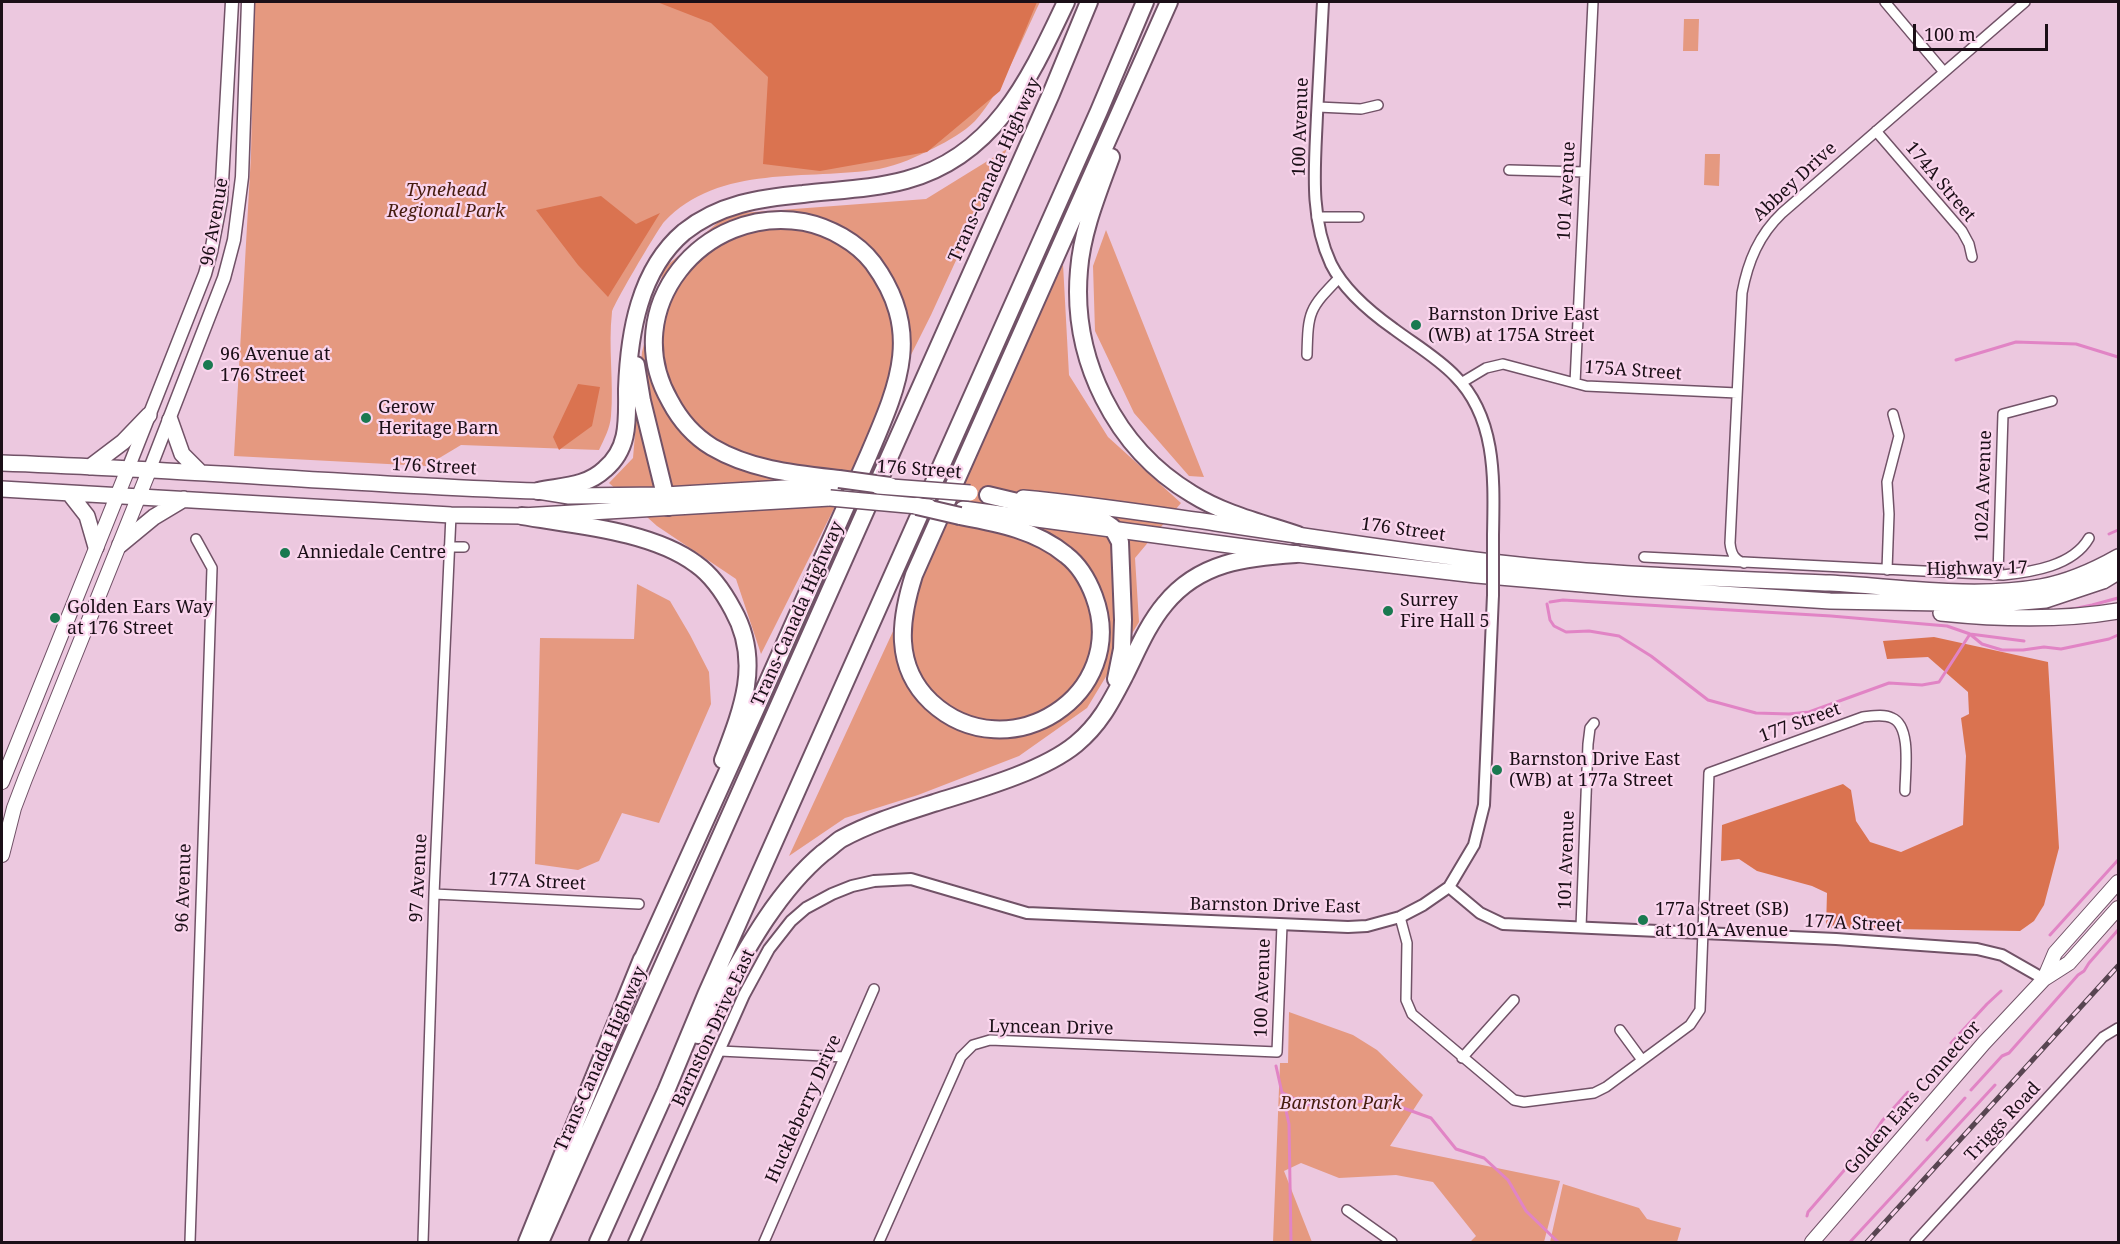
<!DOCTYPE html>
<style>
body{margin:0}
#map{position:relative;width:2120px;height:1244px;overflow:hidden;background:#ecc8df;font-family:"Noto Serif",serif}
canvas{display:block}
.frame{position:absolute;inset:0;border:3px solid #1b0f17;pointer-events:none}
.scale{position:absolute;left:1913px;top:24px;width:135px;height:27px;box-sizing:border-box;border:3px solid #1b0f17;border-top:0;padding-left:8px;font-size:18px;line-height:21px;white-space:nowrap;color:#1b0f17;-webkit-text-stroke:4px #fad5ed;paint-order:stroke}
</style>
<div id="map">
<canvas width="2120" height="1244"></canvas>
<div class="frame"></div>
<div class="scale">100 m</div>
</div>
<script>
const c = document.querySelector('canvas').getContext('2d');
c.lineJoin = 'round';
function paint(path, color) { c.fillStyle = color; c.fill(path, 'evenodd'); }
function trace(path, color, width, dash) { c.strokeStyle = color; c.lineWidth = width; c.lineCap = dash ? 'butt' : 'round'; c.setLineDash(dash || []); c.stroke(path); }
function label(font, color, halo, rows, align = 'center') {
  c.font = font + ' "Noto Serif",serif'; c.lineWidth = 4.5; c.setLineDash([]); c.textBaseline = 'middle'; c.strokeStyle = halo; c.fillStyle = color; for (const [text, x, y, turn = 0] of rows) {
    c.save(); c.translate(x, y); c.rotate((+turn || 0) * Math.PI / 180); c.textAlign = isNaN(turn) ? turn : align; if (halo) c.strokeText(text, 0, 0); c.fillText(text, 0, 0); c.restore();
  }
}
paint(new Path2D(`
 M254,2H1040C1022,39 1003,90 975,121C964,132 948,141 934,148C916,157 899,165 879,169C807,181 720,163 664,222C658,229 613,305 612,312C608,347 614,383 611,416C610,429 604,439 599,450L461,445L426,466L234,456L251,155Z
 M1684,19H1699L1698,51H1683Z
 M1007,149L931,315L761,654L736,579L657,526L609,483L633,458L642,352L664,268L728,214L926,199Z
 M1705,154H1720L1719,186L1704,185Z
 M1106,230L1204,477L1189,476L1134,413L1095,331L1093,266Z
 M1063,264L1069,375L1108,437L1181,503L1135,558L1139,622L1087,708L1019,756L918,795L845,818L789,856Z
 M637,584L670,601L690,635L709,672L711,704L659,823L622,813L599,861L578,870L535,864L540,638L634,639Z
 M1289,1012L1353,1035L1377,1050L1423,1095L1390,1146L1560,1181L1544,1242H1470L1476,1236L1433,1182L1396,1175L1339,1178L1301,1163L1284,1171L1312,1242H1273L1280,1063H1288Z
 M1563,1184L1639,1208L1647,1219L1681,1228L1677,1242H1550Z`), '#e59980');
paint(new Path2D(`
 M657,2H1037L1000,91L927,152L820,171L763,164L768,77L711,23Z
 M601,196L636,224L660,213L608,297L578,265L536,210Z
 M578,384L600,387L592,426L559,450L553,437Z
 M1934,637L2048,662L2059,848L2044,905L2034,921L2020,931L1826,928L1827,893L1812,886L1757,871L1739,859L1721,861L1722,825L1843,784L1851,790L1856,821L1870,842L1901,852L1963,825L1966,756L1961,718L1969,714L1968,692L1928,657L1887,659L1883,641Z`), '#da7350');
trace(new Path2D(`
 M1956,360L2016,342L2076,344L2118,357
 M2109,534L2118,530
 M1550,602L1563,600L1831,616L1947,626L1970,634L2024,641
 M1547,604L1550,620L1554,626L1566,632L1589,631L1619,636L1651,656L1708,700L1756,713L1789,714L1809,712L1889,683L1922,685L1939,682L1970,634
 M2068,610L2092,605L2118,598
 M1971,635L1982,644L2002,650H2023L2044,647L2061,649L2109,639L2118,635
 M2050,935L2118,860
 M1951,1043L1987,1004L2001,991
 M1276,1066L1289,1124L1291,1242
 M1971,1090L2002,1056L2009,1053L2078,975L2084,971L2089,963L2118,930
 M1283,1093L1306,1105L1381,1100L1431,1118L1456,1149L1484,1158L1508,1180L1526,1211L1558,1242
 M1927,1140L1965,1098
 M1807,1216L1808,1212L1867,1144L1882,1121L1908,1092
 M1850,1242L1995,1085`), '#e184c5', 3);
const minor = new Path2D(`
 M1885,2L1944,72
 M1318,107L1361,109L1378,105
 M1876,131L1962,231L1969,244L1972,257
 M1509,170L1585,172
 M1317,217H1359
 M1307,355C1308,311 1309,309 1339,278
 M1461,383L1486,368L1503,364L1586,386L1737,393
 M1575,383L1593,2
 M449,547H464
 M1644,557L2003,575C2032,572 2073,566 2089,538
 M1744,563C1734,560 1731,553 1730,543L1742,293C1748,261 1759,235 1782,213L2025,2
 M1887,570L1889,514L1887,482L1899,436L1893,414
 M1998,574L2003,414L2052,401
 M434,894L639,904
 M1400,917L1407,943L1406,1000L1412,1014L1514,1100L1524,1102L1594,1093L1606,1087L1690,1025L1700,1010L1709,773L1863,717C1873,716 1884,714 1892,718C1912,726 1905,773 1905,791
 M1581,927L1588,744L1590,728L1594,723
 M1620,1030L1642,1060
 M720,1051L844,1057
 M1462,1058L1514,1000
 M1347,1210L1392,1242
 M190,1242L212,568L196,539
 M423,1242L434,894L451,515
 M764,1242L874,989
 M879,1242L961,1057L973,1045L990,1040L1277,1052L1282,925
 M1915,1242L2103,1037L2118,1028`);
const tertiary = new Path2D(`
 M1323,2C1321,39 1319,77 1317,115C1315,165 1309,217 1331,264C1344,290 1370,312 1394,329C1414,344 1438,358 1455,376C1497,418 1494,480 1493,535
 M1449,887L1480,913L1503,924L1836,939L1977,949L2002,955L2044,979
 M634,1242L744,995L769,949L791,921L806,908L832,894L852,886L874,881L911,879L1027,913L1348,927L1367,926L1400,917L1423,905L1449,887L1474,845L1484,805L1493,595`);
const secondary = new Path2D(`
 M128,469L205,274L211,252L221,200L232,2
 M149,471L224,278L234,240L242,177L248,2`);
const primary = new Path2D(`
 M2,782L128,469
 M2,855L14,808L25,779L149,471
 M2044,979L2055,953L2118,882
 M1812,1242L1984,1043L2044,979L2069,963L2118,908`);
const trunk = new Path2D(`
 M170,420L182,454L200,472
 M2,463C180,469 359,485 538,491L569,496L665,495L835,485
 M90,467L123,442L149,415
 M2,489L451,515L522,516L830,498
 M69,493L87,516L96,547
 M1023,498C1088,504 1152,514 1216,523C1302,536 1389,549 1475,560C1593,575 1712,578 1830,583C1900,587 1972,599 2041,587C2068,582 2095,570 2118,557
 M963,509L1296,554L1476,575L1629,588L1830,601L1998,604L2046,600L2103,581L2118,572
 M120,545L154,517L184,499
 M1941,613C2000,619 2060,621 2118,611`);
const motorway = new Path2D(`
 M1111,157C1098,193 1082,231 1079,270C1071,359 1115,448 1192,494C1224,514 1262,523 1298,535
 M636,365L642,401L668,507
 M538,491C562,486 586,487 605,469C630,448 627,419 627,389C629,334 639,270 684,232C719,204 760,198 803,194C837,190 873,189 906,180C995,156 1030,78 1066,2
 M988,495L1051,510L1102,520L1112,527L1120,542L1123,620L1122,649L1116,679
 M522,516C575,525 652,531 696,564C713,576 724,593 733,610C746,633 750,660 746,686C742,711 732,736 723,760
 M960,516C997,523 1036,530 1066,555C1079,565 1088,580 1094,596C1131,695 1008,773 931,702C893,666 900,619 914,575L1169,2
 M638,969L762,695L869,454C899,384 923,331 873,263C857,242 829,227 804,222C703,204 617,309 670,401C680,420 694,436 712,447C751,470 795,474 839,479
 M698,1035C734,974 768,899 823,853C829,849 835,843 841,839C870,823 903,813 934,803C976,790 1042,772 1076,744C1100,724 1111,702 1125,675C1137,651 1148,624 1165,604C1199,562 1247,557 1296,554
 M527,1242L642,959
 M540,1242L1051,94L1089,2
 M598,1242L666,1091L706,995L1099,111L1145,2`);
trace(minor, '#715267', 12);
trace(tertiary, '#715267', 14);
trace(secondary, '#715267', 15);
trace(primary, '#715267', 16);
trace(trunk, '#715267', 18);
trace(motorway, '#715267', 20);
trace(minor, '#fff', 9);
trace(tertiary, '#fff', 10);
trace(secondary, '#fff', 12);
trace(primary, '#fff', 14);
trace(trunk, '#fff', 15);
trace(motorway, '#fff', 16);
const rail = new Path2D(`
 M1867,1242L2118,966`);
trace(rail, '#584551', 5);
trace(rail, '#fad5ed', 3, [9]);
const tertiaryBridge = new Path2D(`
 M1493,595V535`);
const trunkBridge = new Path2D(`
 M878,486L970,493
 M830,498L929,507`);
const motorwayBridge = new Path2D(`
 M839,479L890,486
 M917,506L960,516`);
trace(tertiaryBridge, '#715267', 14, []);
trace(trunkBridge, '#715267', 18, []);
trace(motorwayBridge, '#715267', 20, []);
trace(tertiaryBridge, '#fff', 10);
trace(trunkBridge, '#fff', 15);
trace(motorwayBridge, '#fff', 16);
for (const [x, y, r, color] of [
 [1416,325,6,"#1a7950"],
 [208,365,6,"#1a7950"],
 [366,418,6,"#1a7950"],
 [285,553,6,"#1a7950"],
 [1388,611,6,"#1a7950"],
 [55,618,6,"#1a7950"],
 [1497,770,6,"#1a7950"],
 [1643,920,6,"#1a7950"]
]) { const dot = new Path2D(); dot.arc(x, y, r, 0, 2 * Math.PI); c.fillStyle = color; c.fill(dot); trace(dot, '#fad5ed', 2); }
label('18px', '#1b0f17', '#fad5ed', [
 ["100 Avenue",1301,127,-88],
 ["Trans-Canada Highway",995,170,-66],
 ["Abbey Drive",1795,182,-43],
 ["174A Street",1940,182,50],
 ["101 Avenue",1567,191,-87],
 ["96 Avenue",215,222,-80],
 ["175A Street",1633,371,4],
 ["176 Street",434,467,3],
 ["176 Street",919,470,4],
 ["102A Avenue",1984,486,-88],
 ["176 Street",1403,530,8],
 ["Highway 17",1977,569,-1],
 ["Trans-Canada Highway",798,614,-66],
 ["177 Street",1800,723,-20],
 ["101 Avenue",1567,860,-88],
 ["97 Avenue",419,878,-87],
 ["177A Street",537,882,3],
 ["96 Avenue",184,888,-88],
 ["Barnston Drive East",1275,906,1],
 ["177A Street",1853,924,3],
 ["100 Avenue",1263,988,-88],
 ["Barnston Drive East",714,1028,-65],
 ["Lyncean Drive",1051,1028,1],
 ["Trans-Canada Highway",601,1059,-66],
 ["Golden Ears Connector",1913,1098,-49],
 ["Huckleberry Drive",804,1109,-66],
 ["Triggs Road",2003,1122,-47]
]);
label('italic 18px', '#451c0e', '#fad5ed', [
 ["Tynehead",446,191],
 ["Regional Park",446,212],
 ["Barnston Park",1341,1104]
]);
label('18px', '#1b0f17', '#fad5ed', [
 ["Barnston Drive East",1428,315],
 ["(WB) at 175A Street",1428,336],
 ["96 Avenue at",220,355],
 ["176 Street",220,376],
 ["Gerow",378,408],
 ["Heritage Barn",378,429],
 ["Anniedale Centre",297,553],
 ["Surrey",1400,601],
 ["Fire Hall 5",1400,622],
 ["Golden Ears Way",67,608],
 ["at 176 Street",67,629],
 ["Barnston Drive East",1509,760],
 ["(WB) at 177a Street",1509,781],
 ["177a Street (SB)",1655,910],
 ["at 101A Avenue",1655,931]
], 'left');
</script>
